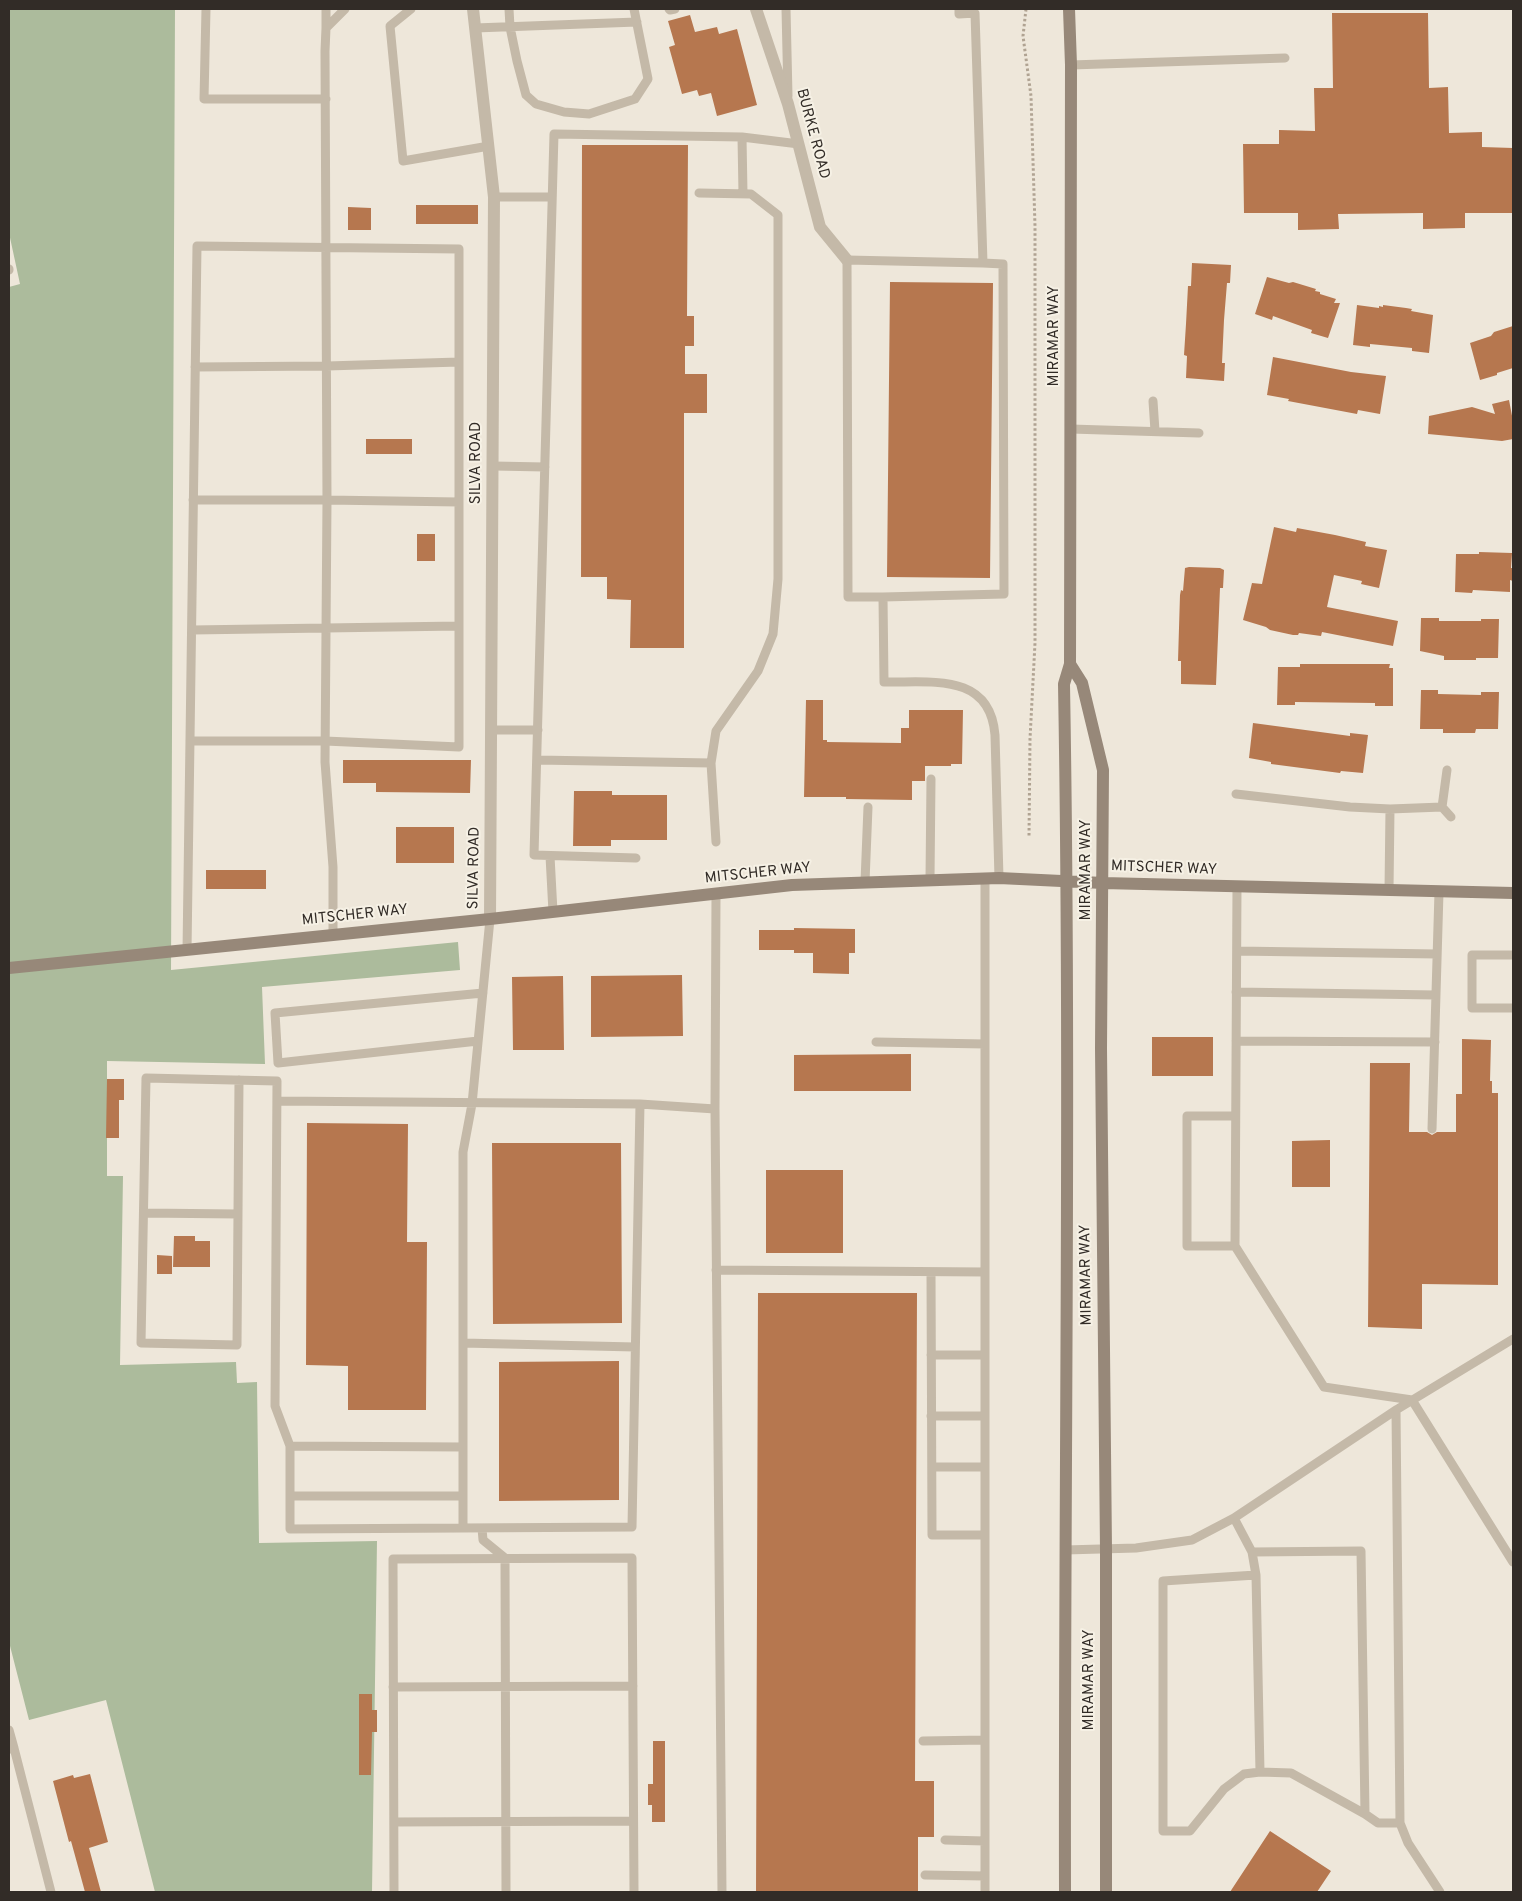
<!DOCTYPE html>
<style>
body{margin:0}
#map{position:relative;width:1522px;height:1901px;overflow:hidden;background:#eee7da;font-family:Overpass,sans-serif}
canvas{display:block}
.frame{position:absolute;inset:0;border:10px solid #322c27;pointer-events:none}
</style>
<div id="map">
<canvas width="1522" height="1901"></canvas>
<div class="frame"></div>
</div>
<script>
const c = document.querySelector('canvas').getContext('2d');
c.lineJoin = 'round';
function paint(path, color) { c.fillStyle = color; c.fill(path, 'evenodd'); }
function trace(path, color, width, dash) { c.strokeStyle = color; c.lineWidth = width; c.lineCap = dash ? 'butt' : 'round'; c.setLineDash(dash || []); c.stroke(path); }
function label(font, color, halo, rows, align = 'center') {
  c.font = font + ' Overpass,sans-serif'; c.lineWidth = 4; c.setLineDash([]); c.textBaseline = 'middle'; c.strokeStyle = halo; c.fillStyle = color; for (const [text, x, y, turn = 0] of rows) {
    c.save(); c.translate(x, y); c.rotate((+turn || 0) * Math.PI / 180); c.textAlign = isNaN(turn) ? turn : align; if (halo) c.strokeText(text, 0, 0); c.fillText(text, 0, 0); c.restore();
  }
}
paint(new Path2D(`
 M9,9H175L171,970L458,942L460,970L262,987L265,1064L107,1061V1176H123L120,1365L236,1362L237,1383L257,1382L259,1543L377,1541L372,1892H155L106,1700L29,1720L9,1642V287L20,284L9,233Z`), '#acbb9c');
paint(new Path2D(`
 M1332,13H1428L1429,88L1448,87L1449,133L1482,132V147L1513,148V213H1465V228L1423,229V213L1338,214L1339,229L1298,230V213H1244L1243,144H1279V130L1315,131L1314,88H1333Z
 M690,15L695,32L717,27L719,34L737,29L757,105L717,116L711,93L699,96L697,90L682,94L669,47L675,45L668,21Z
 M582,145H688L687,316H694V346H685V374H707V413H684V648H630L631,600L607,599V577H581Z
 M416,205H478V224H416Z
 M348,207L371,208V230H348Z
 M1192,263L1231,265L1230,283H1227L1224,320L1222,363H1225L1224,381L1186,378L1187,356L1184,355L1186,324L1188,286H1191Z
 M1267,277L1289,283L1293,282L1316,289L1315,291L1320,292V294L1336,299L1334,303H1340L1328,338L1311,333L1312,330L1273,316L1272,320L1255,314Z
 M890,282L993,283L990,578L887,577Z
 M1357,305L1379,308V306L1383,307V305L1406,308L1412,309L1411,311L1433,315L1429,353L1412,351V348L1370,344V347L1353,345Z
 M1513,326V368L1497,373V375L1480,380L1470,343L1491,336L1494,332Z
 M1273,357L1351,372L1386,376L1380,414L1358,410L1357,414L1288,401L1289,399L1267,395Z
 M1509,400L1513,421V439L1502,441L1428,434L1429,416L1472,407L1495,414L1492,404Z
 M366,439H412V454H366Z
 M1274,527L1296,532L1297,528L1335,535L1366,542L1365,546L1387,550L1379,588L1361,584L1362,581L1334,575L1327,607L1398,621L1393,646L1322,632L1321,636L1299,633L1298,635H1293L1270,630L1266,627L1243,620L1252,583L1262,584Z
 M417,534H435V561H417Z
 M1479,552L1512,553L1511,568H1513V581L1510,580V592L1473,590L1472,593L1455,592L1456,554H1479Z
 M1189,567L1220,568L1224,570L1223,588H1220L1216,685L1181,684V661H1178L1180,595L1181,590L1183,591L1185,568Z
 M1421,618H1439V621H1481V619H1499L1498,658H1476V660H1444V656L1420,651Z
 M1300,664H1390L1389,668H1393V706H1375V703L1295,702V705H1277L1278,667H1300Z
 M1421,690H1438V694L1481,695V692H1499L1498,729H1476L1475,733H1443V729H1420Z
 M806,700H823V740H827V742L901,743V728H909V710H963L962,764H951V766H925V781H912V800L846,799V797H804Z
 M1253,723L1350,736V733L1368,735L1363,773L1341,771L1340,773L1271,764V762L1249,758Z
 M343,760H471L470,793L376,792V783H343Z
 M574,791H612V795H667V840H611V846H573Z
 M396,827H454V863H396Z
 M206,870H266V889H206Z
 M794,928L855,929V953H849V974L813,973V953H794V950H759V930H794Z
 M682,975L683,1036L591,1037V976Z
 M563,976L564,1050H513L512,977Z
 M1152,1037H1213V1076H1152Z
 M1462,1039L1491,1040L1490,1081H1492V1093H1498V1285L1422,1284V1329L1368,1327L1370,1063H1410L1409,1132H1427L1432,1135L1437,1132H1456V1094H1462Z
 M911,1054V1091H794V1055Z
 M107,1079H124V1100H119V1138H106Z
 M307,1123L408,1124L407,1242H427L426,1410H348V1366L306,1365Z
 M1330,1140V1187H1292V1141Z
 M492,1143H621L622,1323L493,1324Z
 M766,1170H843V1253H766Z
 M174,1236H195V1241H210V1267H173Z
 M157,1255L172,1256V1274H157Z
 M758,1293H917L915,1781H934V1837H918V1892H756Z
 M619,1361V1500L499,1501V1362Z
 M359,1694H372V1710H377V1732H372L371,1775H359Z
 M653,1741H665V1822H652V1805H648V1784H653Z
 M90,1774L108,1842L89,1848L101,1892H85L71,1841L69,1842L53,1781L73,1775L74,1778Z
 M1270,1831L1331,1871L1317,1892H1230Z`), '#b6774f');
trace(new Path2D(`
 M1026,9L1023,36L1031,96L1035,226V643L1030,739L1029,836`), '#b0a392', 3, [2.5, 2.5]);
trace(new Path2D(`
 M206,9L204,99H326
 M326,9V28
 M411,9L390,26L403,161L489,146
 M509,9L510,27L517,61L526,95L536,104L564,112L589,114L635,99L648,79L634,9
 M669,9L670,10L675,9
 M786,9L788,96
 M959,9V14L975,13L983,263L847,260L848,597H883L884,682C931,683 990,672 995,735L999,878
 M475,28L637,22
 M1071,65L1285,58
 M742,137L743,194
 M699,193L751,194L778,215V579L773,634L758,671L716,731L711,763L716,842
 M494,197H552
 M9,269V270
 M195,367L327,366L459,362
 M1153,401L1155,431
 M1071,429L1199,433
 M494,466L545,467
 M193,500H327L459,502
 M883,597L1004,594L1003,264L983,263
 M192,630L459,626
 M493,730H538
 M537,760L711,763
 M1447,770L1442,807L1451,817
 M1236,794L1350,807L1390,809L1442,807
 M550,856L553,912
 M636,858L534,855L554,134L742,137L799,144
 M985,878V1892
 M930,879L931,779
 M865,882L868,807
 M1237,887L1235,1246L1324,1387L1412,1400L1513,1562
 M1389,890L1390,809
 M716,895L715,1109L722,1892
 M333,935V867L325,762L327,500L325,51L326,28L345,9
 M187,950L197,246L459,249V747L325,741H190
 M1237,951L1437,954
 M1513,955H1472V1008H1513
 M1236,992L1436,995
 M478,1041L278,1063L275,1013L483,993
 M1236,1041L1435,1042
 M876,1042L985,1044
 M239,1080L237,1345L141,1343L146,1078L277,1081L275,1406L290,1446
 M277,1101L640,1104L715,1109
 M1235,1116H1187V1246H1235
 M1432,1129L1439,892
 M144,1213L238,1214
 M716,1270L985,1272
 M931,1272L932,1535H985
 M463,1343L635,1347
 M931,1355H985
 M1396,1410L1400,1823L1408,1843L1440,1892
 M931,1416H985
 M463,1447L290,1446V1496H463
 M932,1467H985
 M290,1496V1529L632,1527L640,1104
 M1234,1518L1252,1552L1256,1575L1260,1772
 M463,1528V1152L472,1104L490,919
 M482,1528L483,1540L505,1558L506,1892
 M1065,1550L1136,1548L1192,1540L1234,1518L1396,1410L1513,1339
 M1252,1552L1361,1551L1365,1814
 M1256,1575L1163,1581V1831H1190L1224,1789L1244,1774L1260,1772L1291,1773L1365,1814L1378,1823H1400
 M393,1687L633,1686
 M9,1730L14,1748L9,1749
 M923,1741L985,1740
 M14,1748L51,1892
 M394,1822L633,1821
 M945,1840L985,1841
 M925,1875L985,1876
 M394,1892L393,1559L632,1558L634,1892`), '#c4b9a8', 9);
trace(new Path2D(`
 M473,9L494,197L490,919
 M756,9L788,104L820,227L847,260`), '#c4b9a8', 12);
trace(new Path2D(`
 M1070,664L1082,683L1103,770L1101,1048L1106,1550V1892
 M9,968L490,919L792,885L999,878L1103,883L1513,893
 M1065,1892C1064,1490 1071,1087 1064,684L1070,664L1071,65L1069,9`), '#978879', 12);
label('15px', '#322c27', '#f6f1e5', [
 ["BURKE ROAD",812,134,75],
 ["MIRAMAR WAY",1055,336,-90],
 ["SILVA ROAD",477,463,-90],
 ["SILVA ROAD",475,868,-89],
 ["MITSCHER WAY",1164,869,2],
 ["MIRAMAR WAY",1087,870,-90],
 ["MITSCHER WAY",758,874,-6],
 ["MITSCHER WAY",355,916,-6],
 ["MIRAMAR WAY",1087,1275,-91],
 ["MIRAMAR WAY",1090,1680,-90]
]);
</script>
